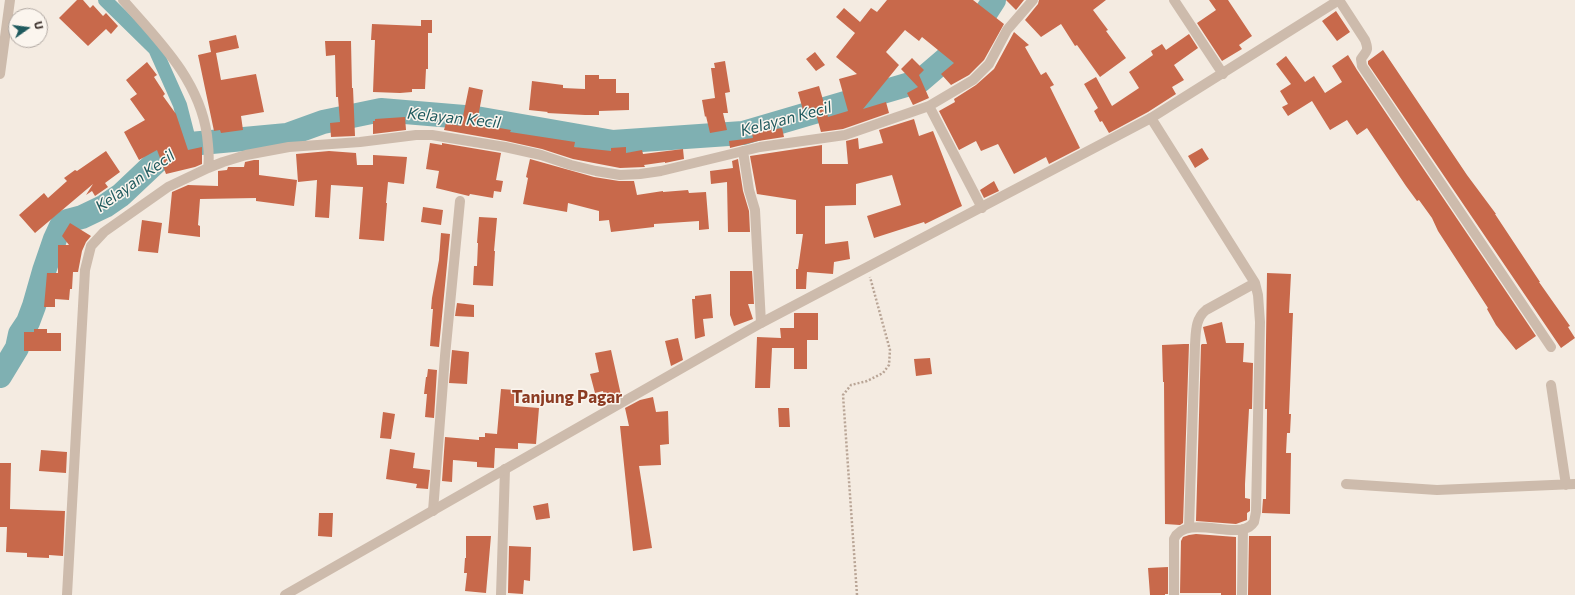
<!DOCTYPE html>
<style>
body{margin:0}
#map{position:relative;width:1575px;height:595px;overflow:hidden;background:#f4ebe1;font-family:Commissioner,sans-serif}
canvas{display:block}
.north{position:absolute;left:8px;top:8px;width:40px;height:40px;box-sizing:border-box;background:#fbf5ee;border:1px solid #aea6a0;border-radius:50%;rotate:76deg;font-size:11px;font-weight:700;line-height:16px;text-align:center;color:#3b302b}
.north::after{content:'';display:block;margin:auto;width:14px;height:18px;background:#1f5a5e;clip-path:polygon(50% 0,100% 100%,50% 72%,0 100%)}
</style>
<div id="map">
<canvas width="1575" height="595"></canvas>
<div class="north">U</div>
</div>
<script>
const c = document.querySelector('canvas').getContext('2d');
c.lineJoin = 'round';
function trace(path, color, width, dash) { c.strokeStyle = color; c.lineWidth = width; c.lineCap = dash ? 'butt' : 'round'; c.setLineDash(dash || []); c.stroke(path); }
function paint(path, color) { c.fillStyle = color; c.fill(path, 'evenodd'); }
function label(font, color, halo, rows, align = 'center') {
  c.font = font + ' Commissioner,sans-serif'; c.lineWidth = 3; c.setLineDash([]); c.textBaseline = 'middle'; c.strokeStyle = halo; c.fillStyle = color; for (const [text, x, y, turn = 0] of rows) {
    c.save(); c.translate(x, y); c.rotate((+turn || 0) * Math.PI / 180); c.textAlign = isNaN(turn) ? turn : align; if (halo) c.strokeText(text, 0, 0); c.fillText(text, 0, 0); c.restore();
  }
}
trace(new Path2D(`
 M105,0L155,49L180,105L190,144`), '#7fb0b2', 14);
trace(new Path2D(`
 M0,376L17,348L20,334L28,322L34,306L44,271L55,239L61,226L67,221L82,217L105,206L121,195L157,161L190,144L287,135L323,122L381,110L476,118L613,142L743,133L920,81L969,39L994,0`), '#7fb0b2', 24);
paint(new Path2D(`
 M77,0H83L90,8L93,5L103,16L106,13L118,26L111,34L106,29L88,46L59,18Z
 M887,0H973L1004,24L984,60L969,75L951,85L941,74L954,63L922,37L919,41L905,30L886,52L899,65L863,109L886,102L889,113L843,129L821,132L814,107L803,110L798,92L819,86L828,117L848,111L839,79L857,74L836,57L855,33L836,17L844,8L860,22L871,8L877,12Z
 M1006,0H1024L1016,10Z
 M1039,0H1106L1093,10L1108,30L1106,31L1126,58L1100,77L1077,45L1075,46L1061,24L1041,37L1025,20L1038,4Z
 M1209,0H1228L1252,36L1239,45L1242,49L1222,61L1197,23L1216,10Z
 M1336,11L1350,32L1337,41L1322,21Z
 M421,20H432V33H428V69H426L425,89H412V92L400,93L373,92L375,40H371L372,24L421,26Z
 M1014,32L1029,45L1025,47L1041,75L1046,72L1054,85L1050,87L1080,148L1049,164L1046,157L1014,174L998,144L981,151L976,141L959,150L939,111L955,102L954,99L976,85L994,69Z
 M1189,34L1198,48L1174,65L1184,80L1172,87L1176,94L1148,112L1109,133L1102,121L1100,122L1094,111L1098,108L1084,84L1096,77L1112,106L1139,88L1129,72L1153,55L1151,51L1162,44L1166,50Z
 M236,35L239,48L216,53L221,80L256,74L264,112L241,116L243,130L221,133L220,130L214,131L198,55L211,52L209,41Z
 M325,41H351L352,88H353L355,136L331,137L330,123L340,122L338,97H336L335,55L326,56Z
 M1383,50L1467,175L1496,214H1495L1540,282H1539L1570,326L1568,327L1575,338L1561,348L1368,64V61Z
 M815,52L825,65L816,71L806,59Z
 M1348,55L1357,70L1536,336L1516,350L1496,325L1487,309L1488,308L1438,231L1432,218L1419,200L1417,201L1406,186L1367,128L1357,135L1347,120L1330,130L1312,101L1288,116L1282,107L1288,104L1280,91L1291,84L1276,64L1286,56L1305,82L1314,76L1325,93L1342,82L1332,66Z
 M912,58L924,70L919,75L929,98L913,105L907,93L918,87L901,69Z
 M725,61L730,92L725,93L728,113H723L727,130L710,133L706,116L705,117L702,100L715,98L711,68H715L714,63Z
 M147,62L157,75L154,77L165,94L163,96L176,114L188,150L202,147V164L195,167L166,174L157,150L139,160L124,132L145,120L130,99L137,94L126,80Z
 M585,75H599V79H616V93H629V110L599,111V115H585L547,113L548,112L529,110L532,81L563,85V88L585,89Z
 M469,87L483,90L477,123L494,126V127L511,130L510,132L575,142L574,147L611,151V148L626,147V153L642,150L643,154L683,149L684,159L665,163V162L644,165L645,167L620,168L573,159L542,149L506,141L444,130L446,123L461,126Z
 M405,117L406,130L373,134V121H375V119Z
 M914,119L919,136L933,131L962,206L925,224L924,222L874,238L867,216L901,205L892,175L856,184V205L825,206V244L848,241L850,259L834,262L833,274L807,272L806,289H796V269H798L803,234H796V200L757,194L750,156L822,145V164H848L846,141L858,138L859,149L883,143L879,130Z
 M782,128L784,137L758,141L730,148L729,141L753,138L752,133Z
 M430,143L442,145V143L501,153L496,180L503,181L501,192L494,191L493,198L470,194L469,196L436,188L439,171L426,169Z
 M1202,148L1209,159L1195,168L1188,156Z
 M106,151L120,172L105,183L108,187L95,196L92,191L86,195L93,184L35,233L19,215L44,193L48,198L67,181L64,178L75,170L77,171Z
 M329,151L356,153L357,165H373V155L407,157L404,184L388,182L386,203H387L384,241L359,239L363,187L331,185L329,218L315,217L317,180L298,182L296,154Z
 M530,159L594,177L619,181H634L637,195L663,191V192L688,190L689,193L706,192L709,229L699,230V221L654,224V227L611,232L609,220L599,221V211L568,203L567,212L523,204L528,178L526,177Z
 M738,159L743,191L749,211L750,232H728L727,182L711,184L710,171L733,168L732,161Z
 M254,160H259V175L297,180L294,206L256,201V198L200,199L198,225L200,226V237L168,233L172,192L188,185L218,186V171L227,170L228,167H244L245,162Z
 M994,181L999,191L984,198L980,190Z
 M423,207L443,210L441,225L421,222Z
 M479,217L497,218L494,251H495L493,286L473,285L474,266H477L478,243H477Z
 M142,220L162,223L158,253L138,251Z
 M70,223L91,236L86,242L82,251L78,272H73L72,289H70L69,300L55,299V307H44L47,273H58V245H69L62,236Z
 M441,233L450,234L439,347L430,346L433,309H431L432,298L439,260Z
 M730,271H752L754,304H748L753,319L734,326L730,315Z
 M1267,273L1291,274L1289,313H1293L1289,414H1291L1290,433H1287L1286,453H1291L1290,514L1262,513L1263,499H1266L1267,409H1265Z
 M711,294L713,318L703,319L705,336L695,339L692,299H695V296Z
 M457,303L474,305V317L455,316Z
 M794,313H818V340H807V369H794V348H772L770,388H755L757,337L781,338L780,328H794Z
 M1222,322L1226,343H1244L1243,362L1253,363L1252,409H1249L1245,484V498L1250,499V511L1247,513V520L1236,524L1196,521L1201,345L1202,344H1207L1203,327Z
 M34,329H47V333H61V351H24V332H34Z
 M678,338L683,360L671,366L665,341Z
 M1184,344H1189L1183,523L1180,525L1165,524L1164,382H1163L1162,345Z
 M452,350L469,352L467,384L449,383Z
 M611,350L621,395L604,399L603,391L595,393L590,374L599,372L595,353Z
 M930,358L932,374L916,376L914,359Z
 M428,369L437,370L434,418L425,417L427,394H424L426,377H427Z
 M501,389L515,390L514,406L539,408L536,444L518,443V449L495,448L494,468L477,467V462L453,460L452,482L442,481L445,437L479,440V437H485V433L497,434Z
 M653,397L656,412L668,411L669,444L660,445L661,465L639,466L652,548L633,551L620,426H629L625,408L640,400Z
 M778,408H789L790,427H779Z
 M383,412L395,414L391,439L380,438Z
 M390,449L415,453L413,468L430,470L428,489L416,488L417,484L386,479Z
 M41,450L67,452L66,473L39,471Z
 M0,463H11L10,509L65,511L63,556L49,555V558L27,557V553L6,552L7,527H0Z
 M548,503L550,518L536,520L533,506Z
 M319,513H333L332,537L318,536Z
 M1196,534L1236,537V595H1221V593H1180L1181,541L1183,537L1189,535Z
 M466,536H491L486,593L465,591L467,573H464L465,558H466Z
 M1249,536H1271V595H1248Z
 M509,546L531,547L530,581L524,580L523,594L508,593Z
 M1168,567V594H1165V595H1150L1148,568Z`), '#c8694b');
trace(new Path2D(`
 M857,595L843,395L851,385L867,381L883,373L889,365L890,350L870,277`), '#b9a596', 2.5, [2, 2]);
trace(new Path2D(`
 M1174,0L1223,74
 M1339,0L1365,40C1369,51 1367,50 1361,59L1362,66L1551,347
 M0,74L10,0
 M929,106L982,208
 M1151,118L1255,283L1258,295L1260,322L1256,512L1254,522C1252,525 1248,528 1244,529C1226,535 1184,516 1174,539V595
 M743,151L749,190L755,210L761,323
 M208,168L223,162L246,155L289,147L360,142L416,135H432L505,147L541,155L571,165L596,171L620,175L640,174L661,171L760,147L845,135L929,106L973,80L989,64L1007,30L1033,0
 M1551,385L1566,485
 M1346,484L1437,490L1575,484
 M433,511L445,356L460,201
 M1189,528L1195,345C1196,332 1195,319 1206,310L1255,283
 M67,595L85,270L91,246L104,232L168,187L208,168C210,156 208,146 207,135C199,79 158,40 123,0
 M501,595L505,469
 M1242,595L1243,529`), '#cdbbac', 10);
trace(new Path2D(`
 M285,595L761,323L1151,118L1339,0`), '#cdbbac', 10);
label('italic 16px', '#1f5a5e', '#fbf5ee', [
 ["Kelayan Kecil",454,118,6],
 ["Kelayan Kecil",786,119,-15],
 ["Kelayan Kecil",135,181,-36]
]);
label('bold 17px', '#8c3b22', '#fbf5ee', [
 ["Tanjung Pagar",567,397]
]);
</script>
